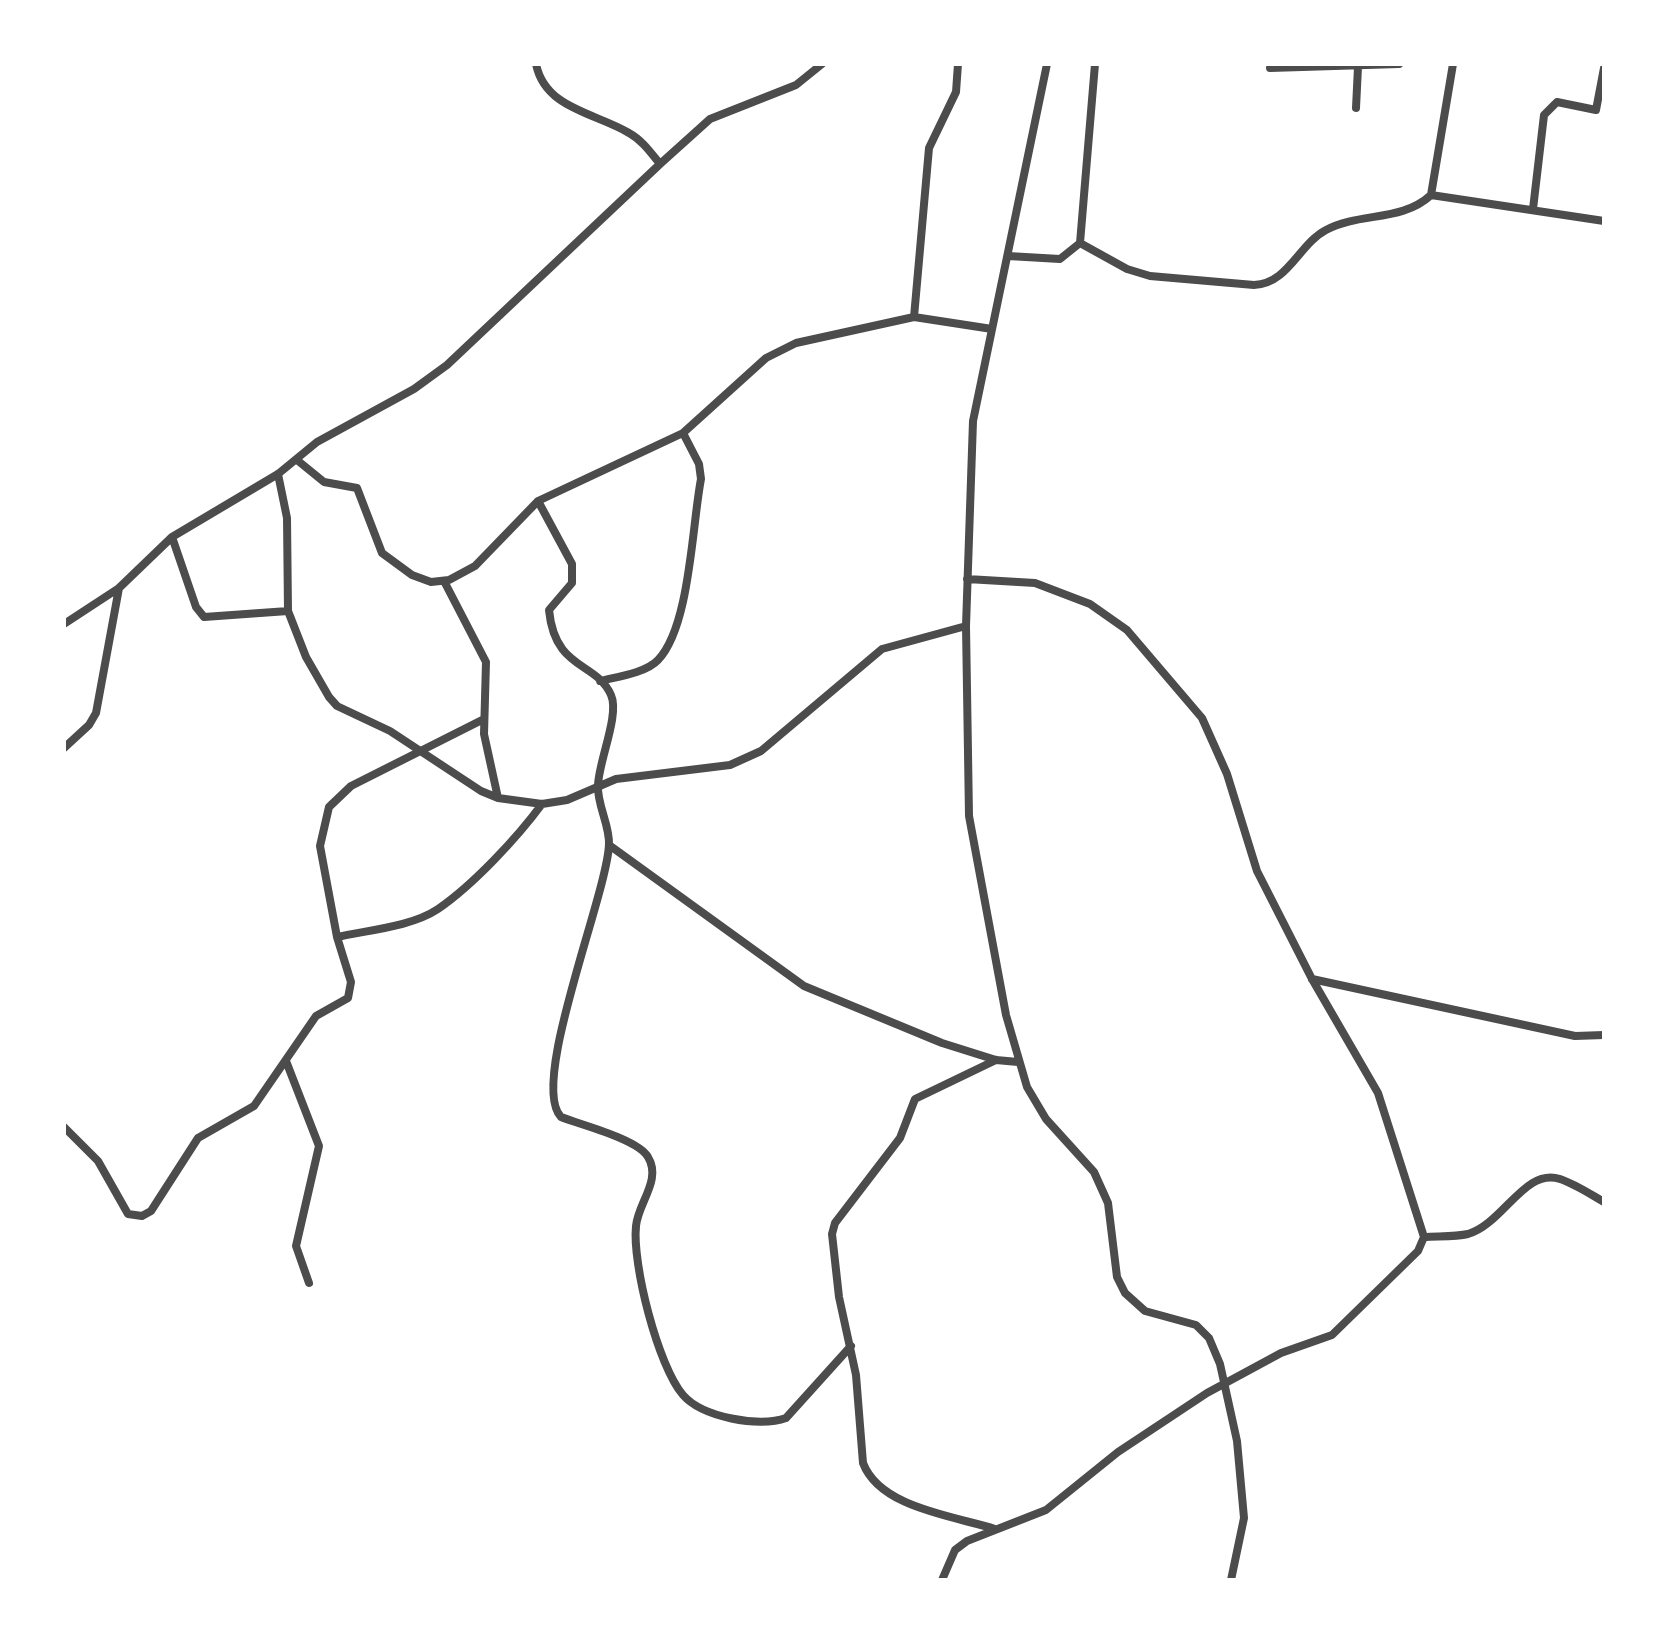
<!DOCTYPE html>
<style>
body{margin:0}
#map{position:relative;width:1668px;height:1644px;overflow:hidden;background:#fff;font-family:"Varela Round",sans-serif}
canvas{display:block}
.frame{position:absolute;inset:0;border:66px solid #fff;pointer-events:none}
</style>
<div id="map">
<canvas width="1668" height="1644"></canvas>
<div class="frame"></div>
</div>
<script>
const c = document.querySelector('canvas').getContext('2d');
c.lineJoin = 'round';
function trace(path, color, width, dash) { c.strokeStyle = color; c.lineWidth = width; c.lineCap = dash ? 'butt' : 'round'; c.setLineDash(dash || []); c.stroke(path); }
trace(new Path2D(`
 M536,64C545,109 596,113 629,133C642,140 651,153 660,164L710,119L796,85L822,64
 M1047,64L973,421L966,626L969,816L1006,1015L1027,1087L1046,1119L1094,1172L1108,1203L1117,1277L1125,1293L1145,1311L1196,1325L1209,1338L1220,1364L1237,1441L1244,1518L1231,1580
 M1270,68L1399,64
 M1356,108L1358,67
 M1431,195L1604,221
 M1533,209L1544,115L1557,102L1596,110L1604,68
 M1080,243L1127,269L1150,276L1254,285C1288,284 1299,244 1326,230C1360,212 1402,222 1431,195L1453,64
 M1008,256L1060,259L1080,243L1095,64
 M914,317L929,148L956,92L958,64
 M297,460L324,482L357,488L382,553L412,575L431,582L449,580L475,566L538,501L683,433L766,358L796,343L914,317L992,329
 M278,474L287,518L288,611L306,657L329,697L337,706L390,731L481,791L498,798L542,804L567,800L616,779L730,765L761,751L882,649L966,626
 M538,501L572,564V583L549,610C555,671 596,661 611,695C620,715 598,763 598,786C597,805 610,825 609,845C606,898 529,1084 561,1117C581,1125 638,1139 648,1157C662,1180 638,1203 636,1226C632,1264 658,1366 683,1395C702,1417 759,1428 786,1418L851,1346
 M172,537L196,607L204,617L288,611
 M444,581L486,662L484,734L498,798
 M64,624L119,588L172,537L278,474L317,442L414,389L447,365L660,164
 M600,681C616,677 646,673 658,660C690,627 692,525 701,479L699,464L683,433
 M64,748L89,725L96,713L119,588
 M609,845L804,986L942,1043L996,1060L1018,1062
 M337,937C368,930 411,927 438,909C473,885 517,838 542,804
 M1312,979L1575,1036L1604,1035
 M286,1061L319,1146L296,1246L309,1283
 M64,1127L98,1161L128,1214L142,1216L151,1211L198,1138L254,1106L316,1016L348,998L351,982L337,937L320,846L329,807L351,786L484,719
 M1424,1237C1438,1236 1455,1237 1468,1234C1503,1224 1525,1167 1560,1179C1575,1184 1590,1194 1604,1202
 M995,1529C954,1516 880,1508 863,1463L856,1375L839,1297L832,1234L835,1223L900,1138L915,1099L996,1060
 M942,1580L955,1550L967,1541L1046,1510L1118,1452L1207,1393L1281,1353L1332,1335L1418,1251L1424,1237L1378,1093L1312,979L1257,871L1227,774L1202,718L1127,630L1090,604L1035,583L967,579`), '#4c4c4c', 8);
</script>
